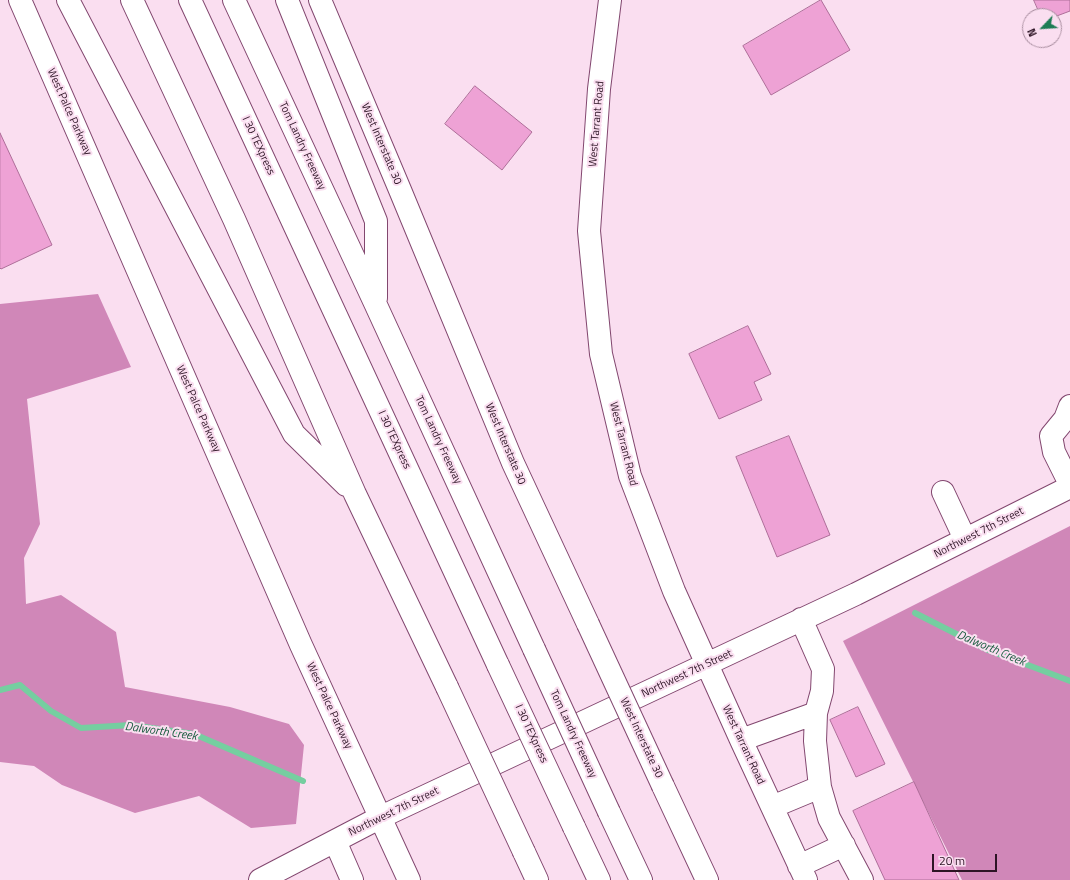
<!DOCTYPE html>
<style>
body{margin:0}
#map{position:relative;width:1070px;height:880px;overflow:hidden;background:#fadef0;font-family:"Titillium Web",sans-serif}
canvas{display:block}
.north{position:absolute;left:1022px;top:8px;width:40px;height:40px;box-sizing:border-box;background:#fadef0;border:1px solid #a88d9f;border-radius:50%;rotate:245deg;font-size:11px;font-weight:700;line-height:16px;text-align:center;color:#2d1425}
.north::after{content:'';display:block;margin:auto;width:14px;height:18px;background:#1d7c54;clip-path:polygon(50% 0,100% 100%,50% 72%,0 100%)}
.scale{position:absolute;left:932px;top:854px;width:65px;height:18px;box-sizing:border-box;border:2px solid #2d1425;border-top:0;padding-left:5px;font-size:12px;line-height:14px;white-space:nowrap;color:#2d1425;-webkit-text-stroke:3px #fadef0;paint-order:stroke}
</style>
<div id="map">
<canvas width="1070" height="880"></canvas>
<div class="north">N</div>
<div class="scale">20 m</div>
</div>
<script>
const c = document.querySelector('canvas').getContext('2d');
c.lineJoin = 'round';
function paint(path, color) { c.fillStyle = color; c.fill(path, 'evenodd'); }
function trace(path, color, width, dash) { c.strokeStyle = color; c.lineWidth = width; c.lineCap = dash ? 'butt' : 'round'; c.setLineDash(dash || []); c.stroke(path); }
function label(font, color, halo, rows, align = 'center') {
  c.font = font + ' "Titillium Web",sans-serif'; c.lineWidth = 4; c.setLineDash([]); c.textBaseline = 'middle'; c.strokeStyle = halo; c.fillStyle = color; for (const [text, x, y, turn = 0] of rows) {
    c.save(); c.translate(x, y); c.rotate((+turn || 0) * Math.PI / 180); c.textAlign = isNaN(turn) ? turn : align; if (halo) c.strokeText(text, 0, 0); c.fillText(text, 0, 0); c.restore();
  }
}
paint(new Path2D(`
 M98,294L131,367L27,399L40,524L24,558L26,604L61,595L116,632L125,687L230,707L289,724L304,745L296,824L251,828L199,796L135,813L62,785L34,766L0,762V304Z
 M1070,526V880H962L843,641Z`), '#d087b8');
trace(new Path2D(`
 M915,613L988,650L1070,681
 M0,690L20,685L51,711L81,728L131,725L194,734L303,781`), '#75cea0', 6);
const building = new Path2D(`
 M821,0L850,50L771,95L743,46Z
 M1034,0H1070V11L1054,17V16H1041Z
 M475,86L532,132L502,170L445,124Z
 M0,133L52,245L1,269L0,268Z
 M748,326L771,374L754,382L762,400L719,419L689,354Z
 M789,436L830,535L777,557L736,457Z
 M858,707L885,764L856,777L830,720Z
 M914,782L959,880H885L853,811Z`);
paint(building, '#eea2d5');
trace(building, '#ae6e99', 1);
const minor = new Path2D(`
 M610,0L599,89L589,231L601,354L630,476L674,591L741,740L806,880
 M1070,406L1065,419L1051,436L1054,452L1070,484
 M943,492L965,539
 M801,619L823,669L822,691L816,713L815,741L820,787L829,818L862,880
 M741,740L816,713
 M772,807L820,787
 M335,841L352,880
 M799,866L844,845
 M260,880L381,817L856,594L1070,487`);
const major = new Path2D(`
 M20,0L301,645L409,880
 M320,0L400,190L513,463L588,624
 M663,786L707,880`);
const highway = new Path2D(`
 M68,0L294,434L346,485
 M132,0L234,219L355,494L447,687
 M190,0L498,665
 M234,0L375,303L534,649
 M287,0L376,221V298
 M609,812L641,880
 M574,827L599,880
 M524,852L537,880`);
trace(minor, '#82476f', 24);
trace(major, '#82476f', 24);
trace(highway, '#82476f', 24);
trace(minor, '#fff', 22);
trace(major, '#fff', 22);
trace(highway, '#fff', 22);
const majorBridge = new Path2D(`
 M588,624L663,786`);
const highwayBridge = new Path2D(`
 M534,649L609,812
 M498,665L574,827
 M447,687L524,852`);
trace(majorBridge, '#82476f', 24, []);
trace(highwayBridge, '#82476f', 24, []);
trace(majorBridge, '#fff', 22);
trace(highwayBridge, '#fff', 22);
label('11px', '#2d1425', '#fadef0', [
 ["West Palce Parkway",69,112,66],
 ["West Tarrant Road",597,124,-85],
 ["West Interstate 30",381,144,67],
 ["I 30 TEXpress",258,146,65],
 ["Tom Landry Freeway",302,146,65],
 ["West Palce Parkway",198,409,66],
 ["I 30 TEXpress",394,440,65],
 ["Tom Landry Freeway",438,440,65],
 ["West Interstate 30",505,444,67],
 ["West Tarrant Road",623,444,76],
 ["Northwest 7th Street",979,533,-27],
 ["Northwest 7th Street",687,674,-25],
 ["West Palce Parkway",329,706,65],
 ["I 30 TEXpress",531,734,65],
 ["Tom Landry Freeway",573,734,65],
 ["West Interstate 30",641,738,65],
 ["West Tarrant Road",743,745,65],
 ["Northwest 7th Street",394,812,-26]
]);
label('italic 12px', '#195d3f', '#fadef0', [
 ["Dalworth Creek",991,649,23],
 ["Dalworth Creek",161,732,8]
]);
</script>
